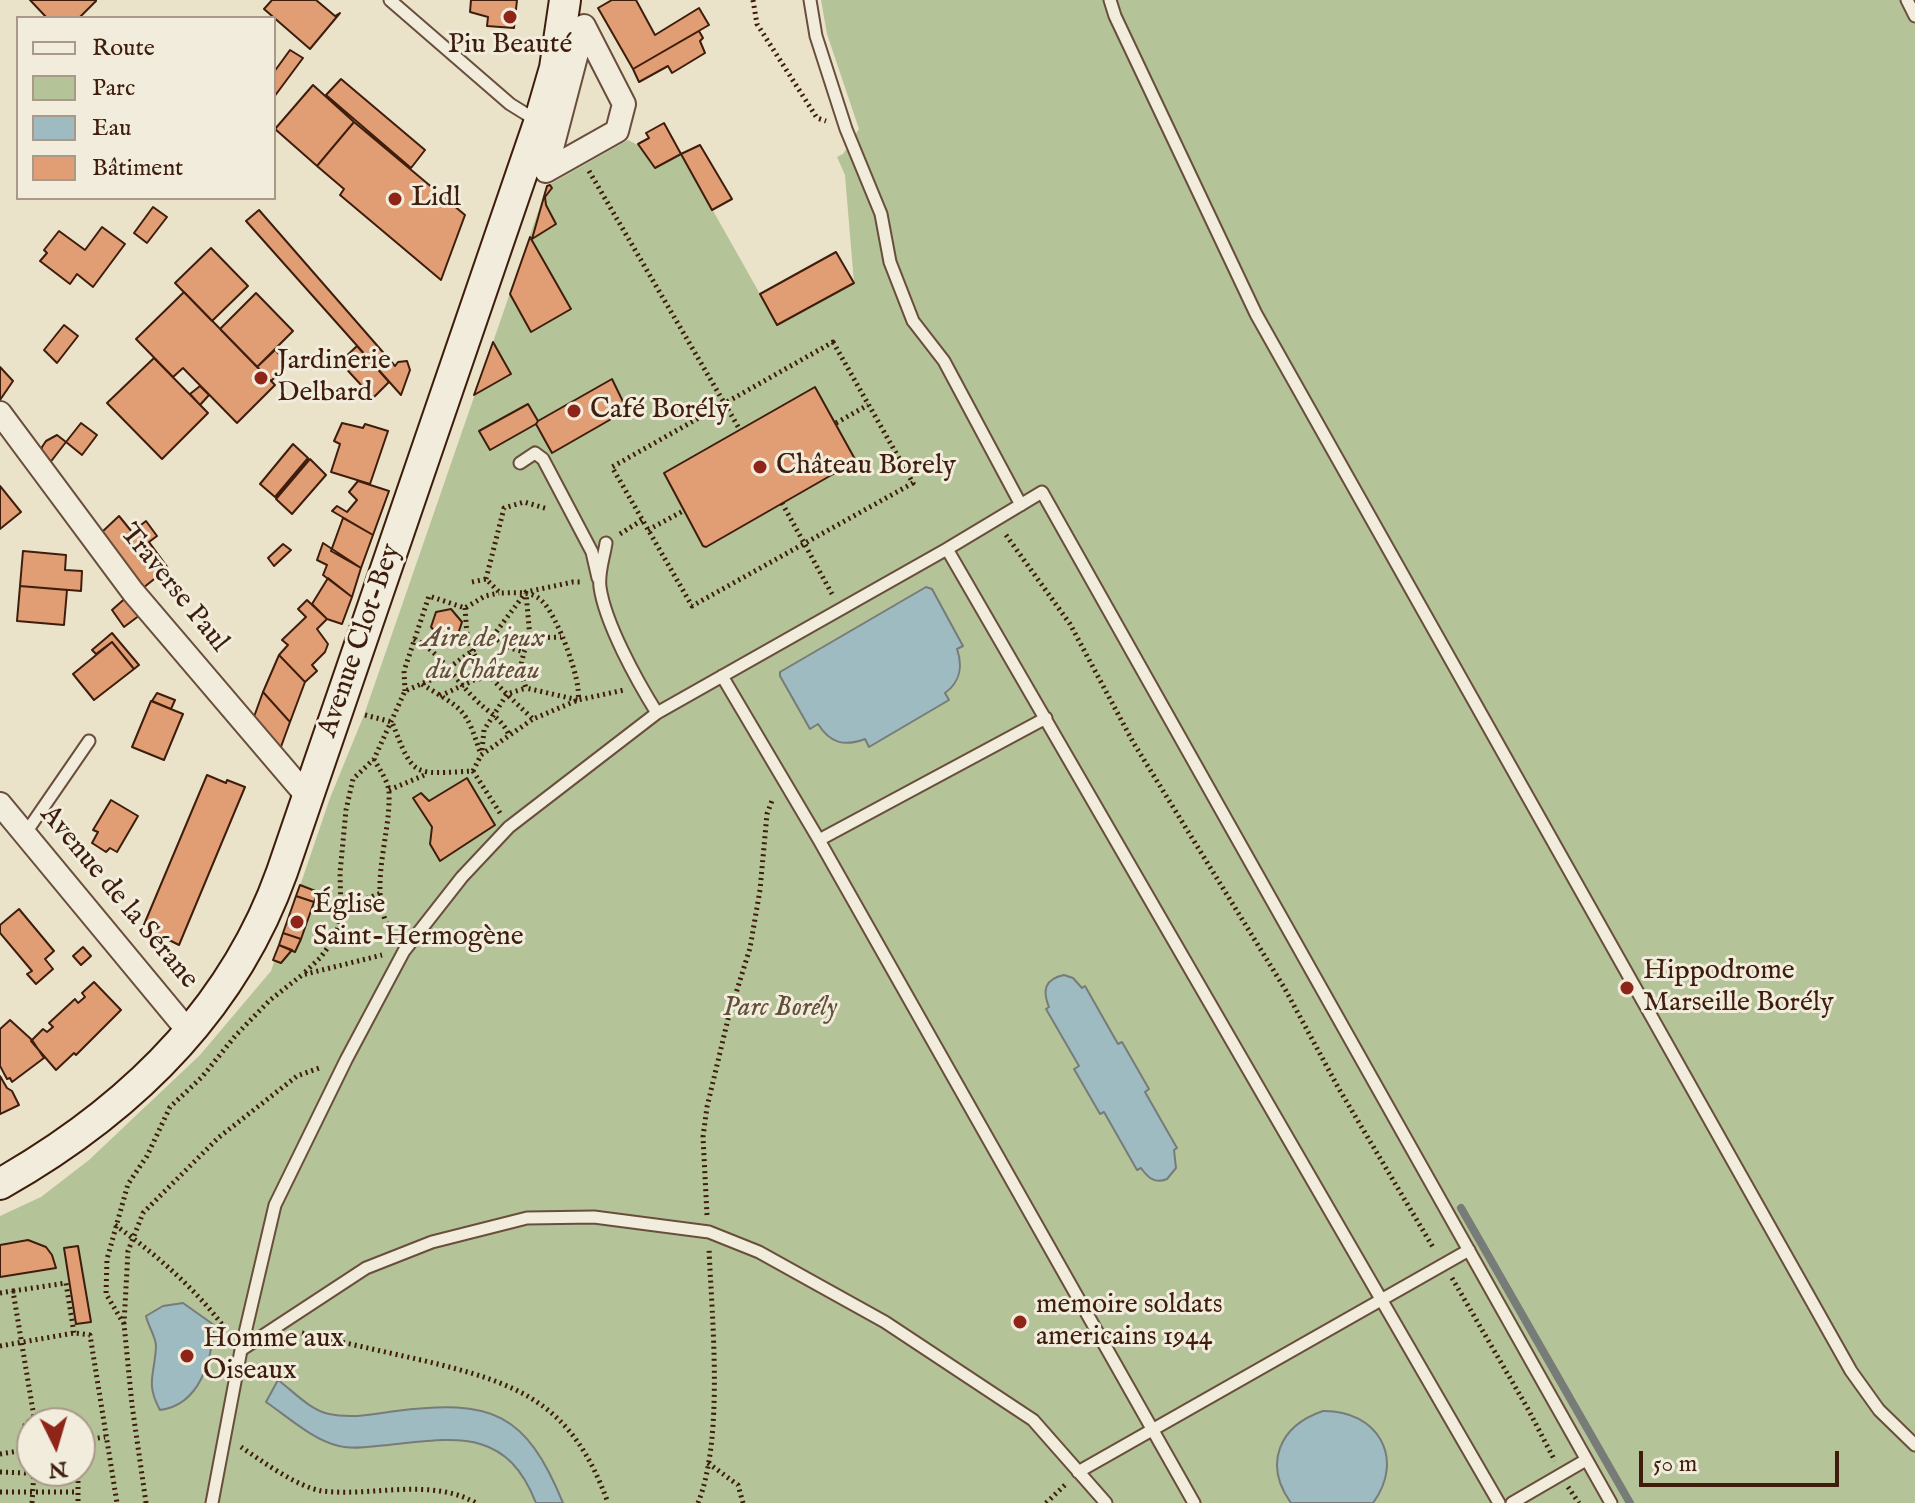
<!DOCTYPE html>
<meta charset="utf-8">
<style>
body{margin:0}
#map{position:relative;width:1915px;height:1503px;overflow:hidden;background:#eae2c9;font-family:"IM FELL English",serif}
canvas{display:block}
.legend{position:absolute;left:16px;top:16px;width:260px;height:184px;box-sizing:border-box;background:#f1ecdc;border:2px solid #a99989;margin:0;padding:10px 14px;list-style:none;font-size:24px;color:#3e1d0d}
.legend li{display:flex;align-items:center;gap:16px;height:40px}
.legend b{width:40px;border:2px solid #a99989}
.north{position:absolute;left:16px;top:1407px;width:80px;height:80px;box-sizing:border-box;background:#f1ecdc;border:2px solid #a99989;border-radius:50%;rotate:175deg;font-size:22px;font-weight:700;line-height:32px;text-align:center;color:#3e1d0d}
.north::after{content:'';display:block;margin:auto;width:28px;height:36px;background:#8f2418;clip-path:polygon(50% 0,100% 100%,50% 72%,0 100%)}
.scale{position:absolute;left:1639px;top:1451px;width:200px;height:36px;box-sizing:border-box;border:4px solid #3e1d0d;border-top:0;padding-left:10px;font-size:24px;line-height:28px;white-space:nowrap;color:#3e1d0d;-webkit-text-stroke:6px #f1ecdc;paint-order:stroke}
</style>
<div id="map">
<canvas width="1915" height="1503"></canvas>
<ul class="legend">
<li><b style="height:10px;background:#f1ecdc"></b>Route</li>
<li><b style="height:22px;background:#b5c398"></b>Parc</li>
<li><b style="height:22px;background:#9dbbc1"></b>Eau</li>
<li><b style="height:22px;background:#e19e74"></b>Bâtiment</li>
</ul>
<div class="north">N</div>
<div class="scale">50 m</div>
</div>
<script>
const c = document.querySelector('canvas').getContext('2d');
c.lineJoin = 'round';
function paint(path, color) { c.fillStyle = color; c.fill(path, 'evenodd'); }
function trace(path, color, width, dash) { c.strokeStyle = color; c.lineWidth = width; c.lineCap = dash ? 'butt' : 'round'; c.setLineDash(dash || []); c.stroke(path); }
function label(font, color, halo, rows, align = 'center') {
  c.font = font + ' "IM FELL English",serif'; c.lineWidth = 6; c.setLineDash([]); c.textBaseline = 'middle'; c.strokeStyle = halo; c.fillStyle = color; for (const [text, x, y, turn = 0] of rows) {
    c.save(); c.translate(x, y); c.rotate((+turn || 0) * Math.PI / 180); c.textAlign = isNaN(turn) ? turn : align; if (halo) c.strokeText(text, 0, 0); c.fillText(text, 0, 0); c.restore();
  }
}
paint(new Path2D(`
 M821,0H1915V1503H0V1216L41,1197L89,1160L200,1055L271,971L330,798L364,715L547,186L628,140L642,147L655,168L681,154L760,294L805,311L854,283L845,175L837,157L843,154L859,129L827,34ZM32,1423H80V1471H32Z`), '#b5c398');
const water = new Path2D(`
 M926,587L932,589L963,646L957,649C963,666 960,682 945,693L949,700L869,747L865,739C844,747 830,743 818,724L810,729L780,676V672Z
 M1064,975L1073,978L1082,988L1085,986L1118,1044L1122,1042L1149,1089L1145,1092L1177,1148L1174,1150L1176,1168L1167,1179C1155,1184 1148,1178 1141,1168L1137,1170L1104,1112L1100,1114L1074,1069L1079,1066L1046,1009L1049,1007C1042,990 1045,979 1064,975Z
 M183,1303L214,1325C212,1360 200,1405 160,1410C145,1383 155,1374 156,1346C156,1337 148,1326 146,1316L163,1306Z
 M278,1380C293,1391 310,1410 329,1414C351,1419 374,1414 396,1411C491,1399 526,1412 563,1503H536C506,1427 456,1438 388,1445C372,1446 355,1450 339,1446C313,1440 288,1417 266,1402Z
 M1323,1411C1377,1410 1406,1458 1373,1503H1291C1263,1464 1279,1426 1323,1411Z`);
paint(water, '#9dbbc1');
trace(water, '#777c79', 2);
trace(new Path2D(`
 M1461,1208L1630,1503`), '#777c79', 8);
const building = new Path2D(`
 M30,0H96V1L79,18H47Z
 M272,0H316L335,16L340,13L310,49L264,9Z
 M471,0H517L514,28L487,26L488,17L470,12Z
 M612,0H636L655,35L699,8L709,25L633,69L598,8Z
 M699,31L703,38L700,41L705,53L672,73L668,66L639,82L633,69Z
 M290,50L303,58L274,97V72Z
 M341,79L425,150L411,168L326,95Z
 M313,85L354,122L317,166L275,129Z
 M354,122L465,215L441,280L340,195L344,189L317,166Z
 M664,123L681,154L655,168L638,144L649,138L646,133Z
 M700,145L732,199L712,210L681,154Z
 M550,185L552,188L545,197L546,205L556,224L532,239L547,186Z
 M153,207L167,217L147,243L134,233Z
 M259,210L395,366L398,362L407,361L410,370L401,395L246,221Z
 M102,227L125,244L93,287L77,274L70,284L40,261L47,253L44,250L59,231L85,250Z
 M530,237L571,309L531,332L510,294Z
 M211,248L248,286L212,321L175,283Z
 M836,252L854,283L777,325L760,294Z
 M184,292L275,385L237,423L183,368L173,377L136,339Z
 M256,293L293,331L257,367L220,329Z
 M64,325L78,336L57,363L44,350Z
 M493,342L511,374L474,395Z
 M357,346L389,382L373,398L340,362Z
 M275,350L289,364L271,381L257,367Z
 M154,358L208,413L162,459L107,403Z
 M0,367L13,381L0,400Z
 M612,379L627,410L552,453L536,424L538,421Z
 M200,386L209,395L200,405L190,394Z
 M815,387L856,461L706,547L703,546L664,473Z
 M528,404L538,421L536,424L490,450L479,431Z
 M81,423L97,435L82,455L66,442Z
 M342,423L363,428L365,424L388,431L370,484L331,472L340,444L334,441Z
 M57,435L66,442L49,464L41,455L42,447L46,441Z
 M293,444L308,458L275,497L260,484Z
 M310,459L326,475L292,514L276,499Z
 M358,481L389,491L373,535L332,511L337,506L347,512L357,500L349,492Z
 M0,486L21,512L0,529Z
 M119,516L132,532L146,521L157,536L149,542L168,568L143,588L102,532Z
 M343,518L373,535L361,568L331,551Z
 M323,543L361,568L352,597L323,575L327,565L317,560Z
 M283,544L291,550L274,566L268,558Z
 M23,551L66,555L65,570L82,571L81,591L20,586Z
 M328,578L352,597L342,624L327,619L312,604Z
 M20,586L67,590L64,625L17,621Z
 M130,594L144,612L124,627L112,610Z
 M307,600L327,619L317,629L328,644L325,652L312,665L317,671L305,682L279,655L288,645L282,640L306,617L298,609Z
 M451,609L462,622L457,637L442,639L431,627L436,612Z
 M112,633L139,665L134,669L112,642L96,654L92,650Z
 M112,642L134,669L94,700L73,674Z
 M279,655L305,682L290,722L263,692Z
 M263,692L290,722L278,755L251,725Z
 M157,693L175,700L171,709L152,701Z
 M151,701L183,714L164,760L132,747Z
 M207,775L226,783L227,780L245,787L179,945L143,927Z
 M467,778L495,825L440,861L430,844L432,827L413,798L421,793L429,801Z
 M111,800L138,816L117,852L110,848L106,852L92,843L98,832L93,830Z
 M300,885L318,892L314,902L296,896Z
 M296,896L314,902L301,939L283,933Z
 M19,909L54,951L45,959L53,969L36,984L27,974L32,971L0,933V925Z
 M283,933L301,939L295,952L279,945Z
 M279,945L292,950L281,963L273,960Z
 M83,947L91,956L81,965L73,956Z
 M94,982L121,1010L76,1055L74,1053L56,1070L31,1041L43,1029L47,1032L53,1027L49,1023L75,999L78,1003L85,997L82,993Z
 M10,1020L32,1040L44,1058L12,1082L10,1078L7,1079L0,1066V1029Z
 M0,1076L7,1088L12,1091L19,1105L0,1114Z
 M28,1240L46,1247L52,1255L56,1268L0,1277V1245Z
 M78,1246L91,1322L76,1324L64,1248Z`);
paint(building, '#e19e74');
trace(building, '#3e1d0d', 2);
const lane = new Path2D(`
 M390,0L510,104L539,122
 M810,0L816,36L846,129L881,214L890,262L913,321L944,361L1021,505
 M1110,0L1115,16L1256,314L1851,1371L1879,1410L1915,1445
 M1907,0L1915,16
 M520,463L535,453L543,459L592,552L598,578
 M606,543C604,557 598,573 600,587C605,623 637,681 657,713
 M947,549L1042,492L1611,1503
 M722,676L819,840L1194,1503
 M25,834L89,741
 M819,840L1046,718
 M241,1350L366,1268L432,1242L527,1218L594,1217L709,1232L759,1252L885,1322L1033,1420L1106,1503
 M1078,1472L1469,1250
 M212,1503L241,1350L275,1205L346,1060L404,951L462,877L509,827L657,713L947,549L1499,1503
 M1512,1503L1586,1460`);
const street = new Path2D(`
 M584,26L624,104L617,131L546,171Z
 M0,413L133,592L307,796
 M0,804L189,1032`);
const secondary = new Path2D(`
 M0,1184C127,1112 232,1012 282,872L539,123L555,68L565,0`);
trace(lane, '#694e3c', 15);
trace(street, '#694e3c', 26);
trace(secondary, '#3e1d0d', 34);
trace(new Path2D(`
 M753,0L757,24L817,118L826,121
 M589,171L740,430
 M833,342L913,483L692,606L612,467Z
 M836,423L868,405
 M782,503L832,594
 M648,530L683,511
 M620,534L642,520
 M1006,535L1070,624L1133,742L1285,989L1339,1089L1434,1249
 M486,579L504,508L524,502L548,509
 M472,582L486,579L500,593C514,593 531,590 542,601C557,615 582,681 578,700L526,688L520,669L524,652L530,638L526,593
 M465,608C466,618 466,630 468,640C475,667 513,700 533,719L578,700L624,690
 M493,636L507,647L524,652
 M530,638L561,637
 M414,639C441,653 453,677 474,698C487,712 501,717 509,735
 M422,684C464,711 465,706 481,755
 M405,691L404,671L429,596L465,608L485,596L499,593
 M440,696L474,680L520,669
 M365,715L392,722C414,779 413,774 473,771
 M482,750L484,730L507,694L526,688
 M374,759C379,769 389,782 389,793C391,838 365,895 393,935
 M473,771L481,755L533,719
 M473,771L500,813
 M389,790L427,774
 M341,914L358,902L381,893
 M305,972L320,958L335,938L341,914L340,873L346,810L353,779L374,759L405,691L433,679L493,636L526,592L573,582H582
 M707,1215L703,1137L707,1107L728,1019L750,948L760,890L767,814L773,798
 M115,1225C158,1256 196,1289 227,1331
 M1452,1278L1528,1409L1555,1461
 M13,1291L66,1283L74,1333
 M0,1293L13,1291L34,1417
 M124,1324L106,1294L107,1259L128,1184L147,1156L170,1107L202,1077L236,1035L270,1000L302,975L382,955
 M302,1333C341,1342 381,1351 421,1360C518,1383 572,1402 608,1503
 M0,1346L74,1333L90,1335L117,1503
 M34,1417L41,1418L46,1423
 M32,1437L25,1425L34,1417
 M80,1441L105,1437
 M241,1447C262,1461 297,1487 322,1491C373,1497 430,1477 476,1503
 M0,1454L32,1449
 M708,1463L738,1485L743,1503
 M0,1472L78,1475V1503
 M1568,1487L1579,1503
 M0,1492H78
 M32,1503L34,1472
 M146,1503L132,1405L124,1324L128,1251L143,1213L218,1138L297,1076L322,1067
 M698,1503C724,1438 712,1320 709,1249
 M1046,1503L1066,1484`), '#3e1d0d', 5, [2, 4]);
trace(lane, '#f1ecdc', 11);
trace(street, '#f1ecdc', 22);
trace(secondary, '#f1ecdc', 30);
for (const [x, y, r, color] of [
 [510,17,8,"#8f2418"],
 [395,199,8,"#8f2418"],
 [261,378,8,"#8f2418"],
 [574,411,8,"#8f2418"],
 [760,467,8,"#8f2418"],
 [297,922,8,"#8f2418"],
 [1627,988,8,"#8f2418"],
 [1020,1322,8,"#8f2418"],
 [187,1356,8,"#8f2418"]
]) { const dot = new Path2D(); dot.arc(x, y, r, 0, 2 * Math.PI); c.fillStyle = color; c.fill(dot); trace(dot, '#f1ecdc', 3); }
label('28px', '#3e1d0d', '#f1ecdc', [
 ["Piu Beauté",510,46,"center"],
 ["Lidl",411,199],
 ["Jardinerie",277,362],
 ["Delbard",277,394],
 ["Café Borély",590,411],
 ["Château Borely",776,467],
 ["Église",313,906],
 ["Saint-Hermogène",313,938],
 ["Hippodrome",1643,972],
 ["Marseille Borély",1643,1004],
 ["memoire soldats",1036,1306],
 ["americains 1944",1036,1338],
 ["Homme aux",203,1340],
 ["Oiseaux",203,1372]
], 'left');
label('28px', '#3e1d0d', '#f1ecdc', [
 ["Traverse Paul",173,589,51],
 ["Avenue Clot-Bey",361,641,-71],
 ["Avenue de la Sérane",118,898,50]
]);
label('italic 28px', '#624f37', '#f1ecdc', [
 ["Aire de jeux",483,640],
 ["du Château",483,672],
 ["Parc Borély",780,1009]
]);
</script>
